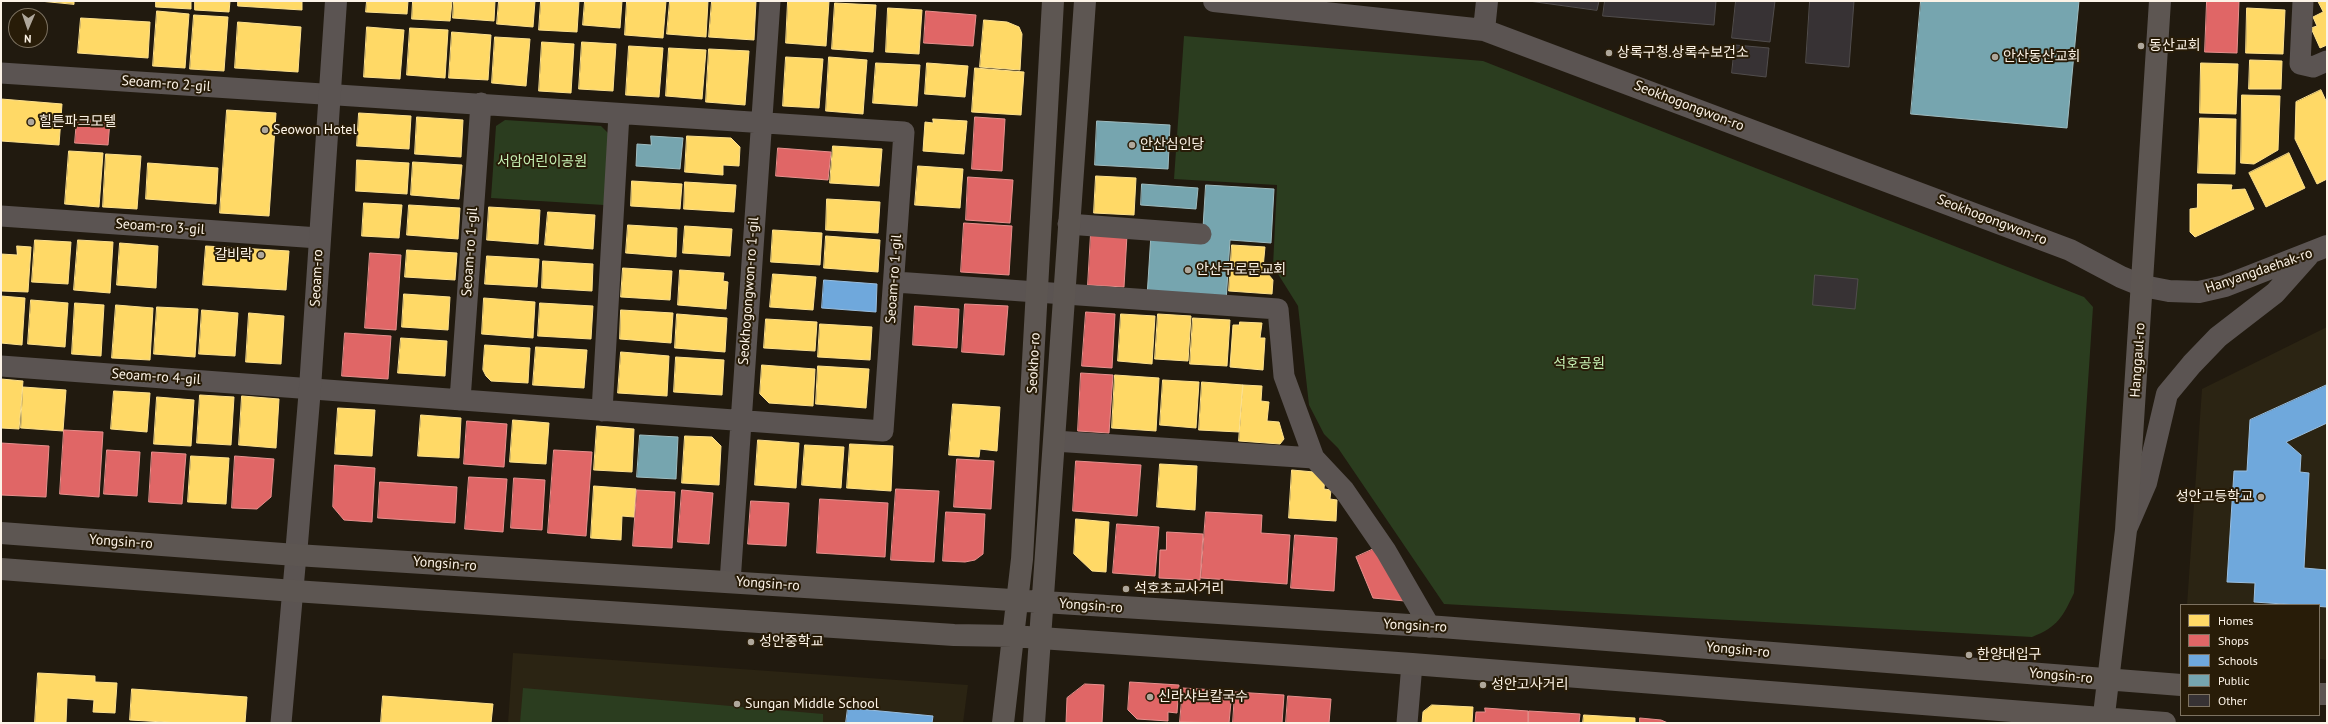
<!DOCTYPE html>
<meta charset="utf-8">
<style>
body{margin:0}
#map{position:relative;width:2328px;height:724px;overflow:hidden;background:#211a0f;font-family:"PT Sans",sans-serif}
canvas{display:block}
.frame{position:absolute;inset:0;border:2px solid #fcf3e7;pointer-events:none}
.legend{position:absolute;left:2180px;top:604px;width:140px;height:112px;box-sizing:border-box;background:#281c08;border:1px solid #7d7261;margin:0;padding:5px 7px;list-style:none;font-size:12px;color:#fcf3e7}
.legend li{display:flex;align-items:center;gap:8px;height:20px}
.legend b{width:20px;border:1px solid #7d7261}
.north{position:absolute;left:8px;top:8px;width:40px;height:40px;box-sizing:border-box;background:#281c08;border:1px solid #7d7261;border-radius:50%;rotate:182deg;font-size:11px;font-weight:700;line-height:16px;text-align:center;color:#fcf3e7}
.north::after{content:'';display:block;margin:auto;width:14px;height:18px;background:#afa79b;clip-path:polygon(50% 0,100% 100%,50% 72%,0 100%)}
</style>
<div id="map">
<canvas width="2328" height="724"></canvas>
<div class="frame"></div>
<ul class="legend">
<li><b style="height:11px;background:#ffd966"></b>Homes</li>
<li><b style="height:11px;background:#e06666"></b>Shops</li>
<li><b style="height:11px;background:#6fa8dc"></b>Schools</li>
<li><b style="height:11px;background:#76a5af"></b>Public</li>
<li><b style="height:11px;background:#373234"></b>Other</li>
</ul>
<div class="north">N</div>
</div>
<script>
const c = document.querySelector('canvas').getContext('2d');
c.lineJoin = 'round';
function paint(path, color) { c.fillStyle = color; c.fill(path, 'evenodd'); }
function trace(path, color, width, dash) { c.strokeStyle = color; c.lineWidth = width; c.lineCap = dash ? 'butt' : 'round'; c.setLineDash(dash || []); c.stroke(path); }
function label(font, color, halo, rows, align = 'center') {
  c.font = font + ' "PT Sans","Noto Sans KR",sans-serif'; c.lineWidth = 4; c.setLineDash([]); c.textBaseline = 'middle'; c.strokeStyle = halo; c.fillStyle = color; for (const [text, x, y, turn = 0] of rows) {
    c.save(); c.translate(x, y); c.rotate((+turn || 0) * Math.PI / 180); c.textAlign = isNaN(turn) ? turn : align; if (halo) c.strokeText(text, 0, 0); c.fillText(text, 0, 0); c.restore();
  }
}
paint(new Path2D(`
 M2327,327V660L2319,659V605H2187L2202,389Z
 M513,653L968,685L963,723H508Z`), '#2b2413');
paint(new Path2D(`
 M1184,36L1483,61L2084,297L2093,307L2074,593C2063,616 2058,627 2032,637L1444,604L1338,448L1324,434L1309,405L1298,306L1273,266L1277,185L1174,179Z
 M505,120L601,126L609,134L604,205L491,198L496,126Z
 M523,688L823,714V723H520Z`), '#2b3d1f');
const homes = new Path2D(`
 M40,1H74V4Z
 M156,1H191V9L156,7Z
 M195,1H230L229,12L195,10Z
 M238,1H302V10L238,6Z
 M367,1H408L407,14L366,12Z
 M413,1H452L450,21L412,19Z
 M454,1H495L494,21L453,18Z
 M499,1H535L533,27L497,24Z
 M541,1H579L577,32L539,30Z
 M585,1H622L620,28L583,25Z
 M627,1H666L663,38L625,35Z
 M670,1H708L706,37L667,34Z
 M712,1H756L754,40L709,37Z
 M788,1H829L826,46L786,43Z
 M2318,1H2327V45L2320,48L2311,28L2317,26L2313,17L2323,12Z
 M835,3L876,5L873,52L832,49Z
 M888,8L922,10L919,54L886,52Z
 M2247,8L2285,10L2283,54L2246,53Z
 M157,11L189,14L185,68L153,66Z
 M194,15L228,17L224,71L190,69Z
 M81,18L150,22L148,58L78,53Z
 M984,20L1007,22L1019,27L1022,34L1020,70L980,67Z
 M238,22L301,27L298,72L235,68Z
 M367,27L404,30L400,79L364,77Z
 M410,28L448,30L445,78L407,75Z
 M452,32L491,35L488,80L449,78Z
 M495,37L530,39L526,86L492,83Z
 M542,42L574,44L571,93L539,91Z
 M582,42L616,44L613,91L579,89Z
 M629,46L663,48L659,97L626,95Z
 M669,48L706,50L702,99L666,96Z
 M709,49L749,51L745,105L706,102Z
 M786,57L823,59L819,108L783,106Z
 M829,57L867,60L863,114L826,111Z
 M2250,60L2282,61L2281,89H2249Z
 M876,63L920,65L917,106L873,103Z
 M927,63L968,66L965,97L925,94Z
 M2201,63L2238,64L2236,114L2200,113Z
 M975,68L1024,72L1021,115L972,112Z
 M2321,90L2327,103V179L2317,184L2295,139L2296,102Z
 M2242,95L2280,96L2278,150L2254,164L2241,163Z
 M1,99L62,104L59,145L1,141Z
 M227,110L276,113L269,216L220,213Z
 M359,113L411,116L409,149L357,146Z
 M417,117L463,120L461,157L415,154Z
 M2200,118L2236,119L2235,174L2198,173Z
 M933,119L967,121L964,154L923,151L925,122L933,123Z
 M687,136L731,138L740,147L739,166L723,165V175L685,172Z
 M833,146L882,149L879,186L830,183Z
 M69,151L103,153L99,207L65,204Z
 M2289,153L2305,188L2266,207L2249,173Z
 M106,154L141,156L137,209L103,207Z
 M357,160L409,163L407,194L356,191Z
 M413,162L462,165L459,199L411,195Z
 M148,163L218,168L216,204L146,199Z
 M918,166L963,169L960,208L915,205Z
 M1096,176L1136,178L1134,215L1094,213Z
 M632,181L682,184L680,209L631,206Z
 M685,182L736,185L734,212L684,209Z
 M2198,184L2232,185L2231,190L2245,189L2254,209L2195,237L2190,232V209L2197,208Z
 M827,199L880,202L878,233L826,230Z
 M364,203L402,205L399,238L362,236Z
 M409,205L460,208L458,239L407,235Z
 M489,207L540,210L538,244L487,240Z
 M548,212L595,215L593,249L545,245Z
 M628,225L677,228L676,257L626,253Z
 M685,226L732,229L730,256L683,253Z
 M773,230L822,233L820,265L771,262Z
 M826,236L880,240L878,272L824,268Z
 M35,240L71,242L68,284L32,282Z
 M78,240L113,242L110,293L74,290Z
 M120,243L158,246L156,288L117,285Z
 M1232,245L1265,247L1263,268L1273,280L1272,294L1229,291Z
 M17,246L31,247L28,292L1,291V254L17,255Z
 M206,246L289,251L286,290L203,285Z
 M407,250L457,253L455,280L405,277Z
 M487,256L539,259L537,287L485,284Z
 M543,261L593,264L592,291L542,288Z
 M623,268L672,271L670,300L621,297Z
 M680,270L724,273L723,281L728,282L726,309L678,305Z
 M773,274L816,277L813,310L770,307Z
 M404,294L450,297L448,330L402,327Z
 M1,296L25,298L22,345L1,343Z
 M484,298L535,302L533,338L482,334Z
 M31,300L68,303L65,347L28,344Z
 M75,303L104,305L101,356L72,354Z
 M540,303L593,306L591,339L538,336Z
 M116,305L153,308L150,360L112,358Z
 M157,307L198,309L195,357L154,354Z
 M202,310L238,313L235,356L199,354Z
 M621,310L673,313L671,343L620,339Z
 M249,313L284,316L281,364L246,362Z
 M677,314L727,318L725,352L675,348Z
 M1121,314L1155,316L1152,364L1118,361Z
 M1158,314L1191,316L1188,361L1155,359Z
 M1193,318L1230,320L1227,366L1190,364Z
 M766,319L817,322L815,351L764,348Z
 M1240,322L1262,323L1260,338H1265L1263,370L1230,367L1233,325H1239Z
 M820,324L872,327L870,360L818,357Z
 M401,338L447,341L445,376L398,373Z
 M485,345L530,348L528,383L491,381L486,376L483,370Z
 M536,347L587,350L584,388L533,385Z
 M621,352L669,356L667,396L618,393Z
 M676,357L724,360L722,395L674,392Z
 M762,365L815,369L813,406L769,403L760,394Z
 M818,366L869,369L866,408L816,404Z
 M1115,375L1159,378L1156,431L1112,428Z
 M1,379L23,381L19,429L1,428Z
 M1163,380L1199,382L1196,428L1160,425Z
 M1202,382L1243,385L1239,432L1199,430Z
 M1243,385L1262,386L1261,401L1269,402L1267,421L1279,422L1284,439L1280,444L1239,441Z
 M23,387L66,390L63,431L21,428Z
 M114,391L150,393L147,432L111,429Z
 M200,395L234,397L231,445L197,443Z
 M242,396L279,399L276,448L239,445Z
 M157,397L194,400L191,446L154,444Z
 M953,404L1000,407L997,451L980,449L979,457L949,455Z
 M338,408L375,410L372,456L335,454Z
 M421,415L461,418L459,458L418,456Z
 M513,420L549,423L546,464L510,462Z
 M597,426L634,429L632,472L594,470Z
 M685,436L712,437L721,446L719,485L682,483Z
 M758,440L799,443L796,488L755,485Z
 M850,444L893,446L891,491L847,488Z
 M805,445L844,447L841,488L802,485Z
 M191,456L229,458L226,504L188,502Z
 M1160,464L1197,466L1195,510L1157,507Z
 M1292,470L1325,473L1324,489L1331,490L1330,499L1337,500L1336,521L1289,518Z
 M594,486L636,489L634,517L622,516L621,540L591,538Z
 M1076,519L1109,522L1106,572L1092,571L1074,554Z
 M38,673L95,676V682L117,683L115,713L93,712L94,700L67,698L66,723H35Z
 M132,689L247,697L245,723H181L130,720Z
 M383,696L493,704L491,723H381Z
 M1432,705L1473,707L1472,723H1422L1423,712Z
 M1584,715L1635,718V723H1583Z`);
paint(homes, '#ffd966');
trace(homes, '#fee18d', 1);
const shops = new Path2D(`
 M2207,1H2239L2237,53L2205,52Z
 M926,11L976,15L973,46L924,43Z
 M975,117L1005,119L1002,171L972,169Z
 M77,119L110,121L108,145L75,143Z
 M778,148L831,152L828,180L776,176Z
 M968,177L1013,180L1010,223L966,220Z
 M964,223L1012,226L1009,275L961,272Z
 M1091,233L1127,235L1124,287L1088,285Z
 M370,253L401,255L396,330L365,328Z
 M965,304L1008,306L1004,355L962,352Z
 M915,306L959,309L957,348L913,345Z
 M1086,312L1115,314L1112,368L1082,366Z
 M345,333L391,336L388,379L342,376Z
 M1081,373L1113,375L1109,433L1078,431Z
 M467,421L507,424L504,467L464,464Z
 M64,430L103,432L99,497L60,494Z
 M1,443L49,446L46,497L1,495Z
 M107,450L140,452L137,496L104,494Z
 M554,450L592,452L586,536L548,533Z
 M152,452L186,454L182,504L149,502Z
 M235,456L274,459L271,497L257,509L232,508Z
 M957,459L994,461L991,509L954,507Z
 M1076,461L1141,465L1137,516L1073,511Z
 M335,465L375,468L372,522L344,520L333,507Z
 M469,477L507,479L503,532L465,529Z
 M514,478L545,480L542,530L511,528Z
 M380,482L457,487L455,523L378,518Z
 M896,489L939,491L934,562L891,560Z
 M637,490L675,492L672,548L633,546Z
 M682,490L713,493L709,544L678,542Z
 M820,499L888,503L885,557L817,553Z
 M751,501L789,503L786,546L748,544Z
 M946,512L985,514L983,554L975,560L965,562L943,561Z
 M1206,512L1262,515L1261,533L1290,535L1287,584L1201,578Z
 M1117,524L1159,527L1155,576L1113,573Z
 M1167,532L1203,534L1200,580L1159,578L1160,550H1166Z
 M1295,535L1337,538L1334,591L1291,588Z
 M1376,548L1405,601L1373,598L1356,557Z
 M1130,682L1179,685L1177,713L1168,712V721L1137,719L1128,710Z
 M1085,684L1104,685L1102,723H1066L1067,698Z
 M1183,688L1232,691L1229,723L1180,722Z
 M1235,692L1284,695L1282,723H1233Z
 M1288,696L1331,699L1329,723H1286Z
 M1485,708L1528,711V723H1475L1476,712H1485Z
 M1529,711L1580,714L1579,723H1529Z
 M1640,718L1661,720L1668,723H1640Z`);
paint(shops, '#e06666');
trace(shops, '#e8908d', 1);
const schools = new Path2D(`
 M824,280L877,284L876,312L822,308Z
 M2327,385V423L2286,442L2301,455L2300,472L2309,473L2304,568L2327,570V607L2254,602L2255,583L2227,582L2234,471H2247L2250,420Z
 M848,708L933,716L932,723H846Z`);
paint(schools, '#6fa8dc');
trace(schools, '#99bedf', 1);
const public = new Path2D(`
 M1921,1H2079L2067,128L1911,114Z
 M1097,121L1170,125L1168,169L1095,165Z
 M651,136L683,138L680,169L636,166L637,144L651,145Z
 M1142,184L1198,188L1196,209L1141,205Z
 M1206,185L1274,189L1271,243L1230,240L1226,302L1147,297L1151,234L1202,238Z
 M640,435L678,437L676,479L637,477Z`);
paint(public, '#76a5af');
trace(public, '#9ebcc0', 1);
const building = new Path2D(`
 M1529,1H1599L1597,10Z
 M1605,1H1716L1714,25L1603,16Z
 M1736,1H1775L1770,42L1732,38Z
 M1810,1H1854L1849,67L1806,63Z
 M1735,45L1769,48L1766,77L1732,73Z
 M1815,275L1858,279L1855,309L1813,305Z`);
paint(building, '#373234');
trace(building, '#514d4d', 1);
trace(new Path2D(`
 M2303,1L2300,64L2313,67L2327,61
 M1,73L904,132L883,431L1,366
 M1,216L319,238
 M1068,224L1201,234
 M895,282L1278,309L1284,376L1314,458L1344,490L1386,551L1430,627
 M460,400L481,103
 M602,411L619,114
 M1054,441L1314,458
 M730,582L770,1
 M281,723L296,555
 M1407,723L1412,664`), '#5b5452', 21);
trace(new Path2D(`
 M1214,1L1484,30L2070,250L2121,277L2143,286L2169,291L2199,292L2225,286L2327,246
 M1484,30L1487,1
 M2127,527L2146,483L2167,394L2192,364L2218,337L2275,293L2308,256
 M296,555L310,388L336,1`), '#5b5452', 22);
trace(new Path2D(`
 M1,533L296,555L1441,627L2181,685
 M1,569L294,591L954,635L1012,636L1412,664L2165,723
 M2319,694H2327
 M1003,723L1022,559L1053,1
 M1034,723L1085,1
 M2103,723L2126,530L2160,1`), '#5d5652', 22);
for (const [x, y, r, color] of [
 [2141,46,4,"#afa79b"],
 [1609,53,4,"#afa79b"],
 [1995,57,4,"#afa79b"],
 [31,122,4,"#afa79b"],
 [265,130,4,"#afa79b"],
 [1132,145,4,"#afa79b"],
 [261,255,4,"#afa79b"],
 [1188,270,4,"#afa79b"],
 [2261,497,4,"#afa79b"],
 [1126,589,4,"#afa79b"],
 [751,642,4,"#afa79b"],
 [1969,655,4,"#afa79b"],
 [1483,685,4,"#afa79b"],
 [1150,697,4,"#afa79b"],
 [737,704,4,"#afa79b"]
]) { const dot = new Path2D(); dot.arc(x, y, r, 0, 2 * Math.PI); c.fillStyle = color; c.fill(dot); trace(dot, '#281c08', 1.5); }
label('14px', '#fcf3e7', '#281c08', [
 ["동산교회",2149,46],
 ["상록구청.상록수보건소",1617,53],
 ["안산동산교회",2003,57],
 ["힐튼파크모텔",39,122],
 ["Seowon Hotel",273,130],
 ["안산심인당",1140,145],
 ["갈비락",253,255,"right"],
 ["안산구로문교회",1196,270],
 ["성안고등학교",2253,497,"right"],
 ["석호초교사거리",1134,589],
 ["성안중학교",759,642],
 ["한양대입구",1977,655],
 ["성안고사거리",1491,685],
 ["신라샤브칼국수",1158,697],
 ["Sungan Middle School",745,704]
], 'left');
label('14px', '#fcf3e7', '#281c08', [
 ["Seoam-ro 2-gil",166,84,4],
 ["Seokhogongwon-ro",1689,106,21],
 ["Seokhogongwon-ro",1992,220,21],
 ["Seoam-ro 3-gil",160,227,4],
 ["Seoam-ro 1-gil",470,252,-86],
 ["Hanyangdaehak-ro",2259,271,-19],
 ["Seoam-ro",317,278,-87],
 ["Seoam-ro 1-gil",894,279,-86],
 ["Seokhogongwon-ro 1-gil",749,291,-86],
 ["Hanggaul-ro",2138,360,-86],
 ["Seokho-ro",1034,363,-87],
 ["Seoam-ro 4-gil",156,377,4],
 ["Yongsin-ro",121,542,4],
 ["Yongsin-ro",445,564,4],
 ["Yongsin-ro",768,584,4],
 ["Yongsin-ro",1091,606,4],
 ["Yongsin-ro",1415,626,3],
 ["Yongsin-ro",1738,650,5],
 ["Yongsin-ro",2061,676,5]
]);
label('14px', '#c6f0b3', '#281c08', [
 ["서암어린이공원",542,162],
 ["석호공원",1579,364]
]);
</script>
